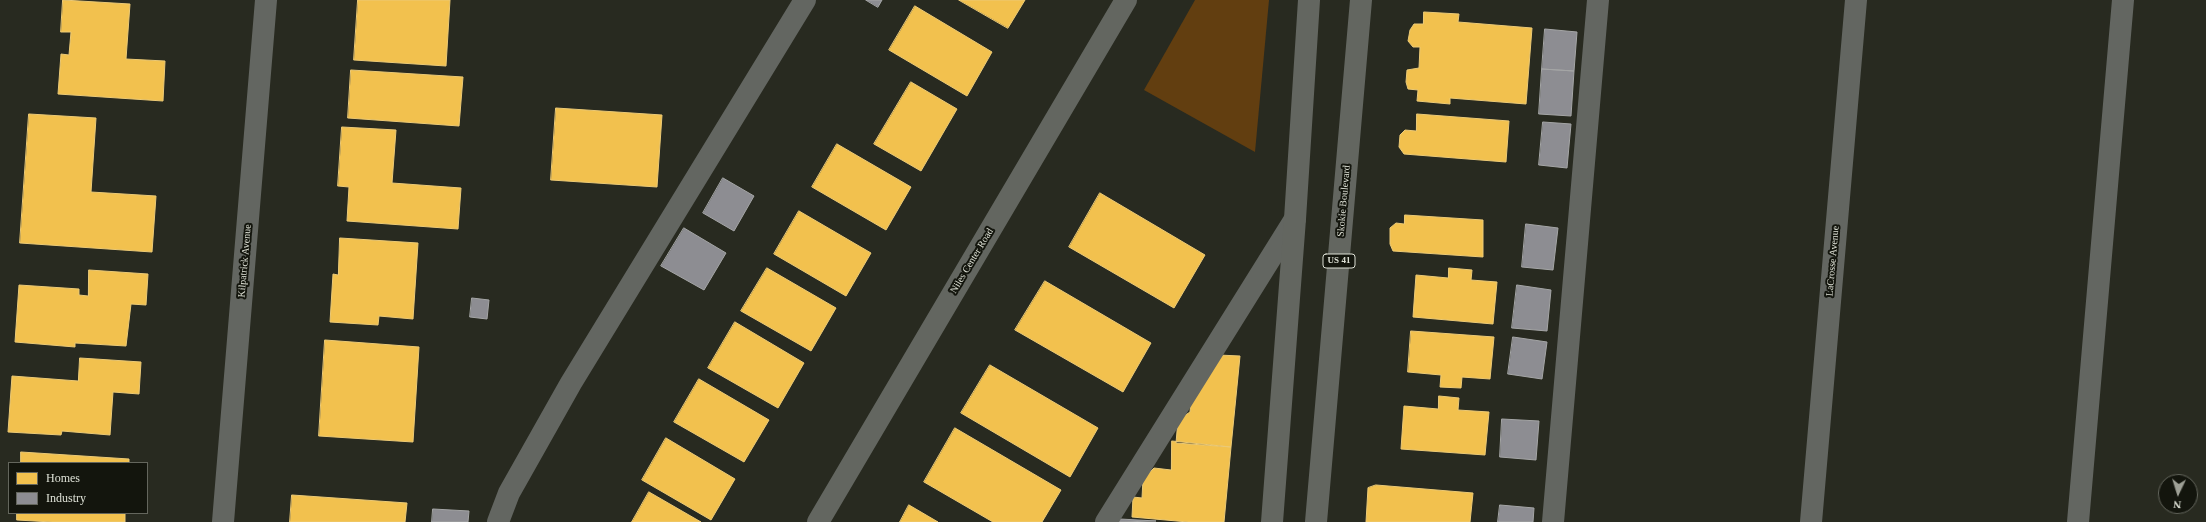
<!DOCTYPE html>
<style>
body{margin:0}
#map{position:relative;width:2206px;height:522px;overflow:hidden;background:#282a20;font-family:Georgia,serif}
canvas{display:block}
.legend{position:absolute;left:8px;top:462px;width:140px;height:52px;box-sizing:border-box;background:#13150d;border:1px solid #64665d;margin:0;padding:5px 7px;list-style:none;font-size:12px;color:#dde0d5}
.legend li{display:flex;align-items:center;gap:8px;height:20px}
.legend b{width:20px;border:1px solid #64665d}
.north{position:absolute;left:2158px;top:474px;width:40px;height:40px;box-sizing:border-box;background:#13150d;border:1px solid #64665d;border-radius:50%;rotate:184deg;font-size:11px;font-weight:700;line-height:16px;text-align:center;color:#dde0d5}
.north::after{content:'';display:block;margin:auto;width:14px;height:18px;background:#9ea096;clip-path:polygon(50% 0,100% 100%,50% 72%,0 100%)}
</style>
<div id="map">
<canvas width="2206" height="522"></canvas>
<ul class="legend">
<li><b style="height:11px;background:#f2c14e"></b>Homes</li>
<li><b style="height:11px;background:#8d8d92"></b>Industry</li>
</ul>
<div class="north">N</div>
</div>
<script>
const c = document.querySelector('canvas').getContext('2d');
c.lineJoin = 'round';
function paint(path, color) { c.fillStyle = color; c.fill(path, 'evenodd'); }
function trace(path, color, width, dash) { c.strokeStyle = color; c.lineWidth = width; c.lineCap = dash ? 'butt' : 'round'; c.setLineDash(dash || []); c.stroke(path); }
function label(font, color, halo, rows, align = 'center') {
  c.font = font + ' Georgia,serif'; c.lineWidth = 4; c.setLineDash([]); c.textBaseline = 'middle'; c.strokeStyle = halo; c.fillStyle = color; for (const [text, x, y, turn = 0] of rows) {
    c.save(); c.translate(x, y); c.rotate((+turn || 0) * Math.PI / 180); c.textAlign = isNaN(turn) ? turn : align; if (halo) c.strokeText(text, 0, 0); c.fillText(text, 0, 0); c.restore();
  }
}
paint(new Path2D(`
 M1195,0H1269L1255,152L1144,90Z`), '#623e10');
const homes = new Path2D(`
 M63,0L130,4L126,59L165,61L163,101L58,94L61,54L69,55L71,32H61Z
 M358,0H450L446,66L354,60Z
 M959,0H1025L1008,28Z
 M915,6L992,52L967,96L889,50Z
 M1424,12L1459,14L1458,22L1532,28L1526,104L1450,98V104L1417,101L1418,90L1408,89L1406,82L1407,70L1419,68L1420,47H1413L1408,41L1410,30L1414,24H1423Z
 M351,70L463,77L459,126L348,118Z
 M911,82L957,109L921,171L874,144Z
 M556,108L662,115L657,187L551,180Z
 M29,114L96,118L91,192L156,196L152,252L20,243Z
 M1417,114L1509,121L1506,162L1404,154L1399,147L1400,135L1405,130L1416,131Z
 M342,127L396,130L392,183L461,188L458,229L347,221L349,187L338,186Z
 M837,144L911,187L886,230L812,187Z
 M1100,193L1205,255L1174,308L1069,247Z
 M799,211L871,253L846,296L774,254Z
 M1405,215L1483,220V257L1393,251L1390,244V228L1396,223L1404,224Z
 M340,238L418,243L413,319L379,316L378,325L330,322L333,274L338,275Z
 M767,268L836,308L811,351L741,311Z
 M1449,268L1472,270L1471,280L1497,282L1493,324L1413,317L1416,275L1448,278Z
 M89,270L148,274L146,305L131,304L126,346L75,343V347L15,342L19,285L79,289V295L88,296Z
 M1045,281L1151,343L1123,392L1015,330Z
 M735,322L804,363L778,408L708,368Z
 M1411,331L1494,337L1490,379L1462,377L1461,388L1440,387L1441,375L1408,372Z
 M325,340L419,347L413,442L319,436Z
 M1218,355L1240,356L1231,447L1176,443L1178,420L1190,412L1191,400Z
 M80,358L141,362L139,394L113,392L110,435L62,431L61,435L8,432L12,376L78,381Z
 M990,365L1098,428L1070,477L961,413Z
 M699,379L769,420L744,462L674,422Z
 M1439,396L1459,398L1458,410L1489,412L1485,455L1401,449L1404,406L1438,409Z
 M955,428L1061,490L1042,522H993L924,482Z
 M666,438L735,479L711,520L642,480Z
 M1172,441L1231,447L1224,522H1188L1132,517L1133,497L1142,498L1143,479L1154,468L1171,470Z
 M21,452L129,459V463H21Z
 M1376,485L1473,493L1470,522H1366L1368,488Z
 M649,492L701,522H632Z
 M292,495L407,503L405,522H290Z
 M909,505L938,522H900Z
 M17,513H125V522H52L17,520Z`);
paint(homes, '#f2c14e');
trace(homes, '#ecca76', 1);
const industry = new Path2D(`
 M866,0H882L878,7Z
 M1545,29L1577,32L1574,71L1542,69Z
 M1542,69L1574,71L1571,116L1539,114Z
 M1543,122L1571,124L1567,168L1539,165Z
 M723,178L754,196L734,231L703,213Z
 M1526,224L1558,228L1553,270L1522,267Z
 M684,228L726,253L704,290L661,266Z
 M1517,285L1551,290L1547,331L1512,328Z
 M472,298L489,300L487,319L470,317Z
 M1513,337L1547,342L1542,379L1508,374Z
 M1502,419L1539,421L1536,460L1500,457Z
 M1500,505L1534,508L1533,522H1498Z
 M433,509L469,511L468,522H432Z
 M1120,519L1156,521L1119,522Z`);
paint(industry, '#8d8d92');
trace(industry, '#a5a6a6', 1);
trace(new Path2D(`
 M223,522L266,0
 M498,522L509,493L571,383L805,0
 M1106,522L1295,219
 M1553,522L1598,0
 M1811,522L1856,0
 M2078,522L2123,0`), '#636661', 22);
trace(new Path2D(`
 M818,522L1126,0
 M1272,522L1295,219L1309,0
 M1316,522L1361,0`), '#636660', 22);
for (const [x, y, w] of [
 [1339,261,32]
]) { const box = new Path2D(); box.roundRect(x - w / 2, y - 7, w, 14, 3); c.fillStyle = '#13150d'; c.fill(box); trace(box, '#dde0d5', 1); }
label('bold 9px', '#dde0d5', null, [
 ["US 41",1339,261]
]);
label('10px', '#dde0d5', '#13150d', [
 ["Skokie Boulevard",1344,201,-85],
 ["Kilpatrick Avenue",245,261,-85],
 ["Niles Center Road",972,261,-59],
 ["LaCrosse Avenue",1833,261,-85]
]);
</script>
